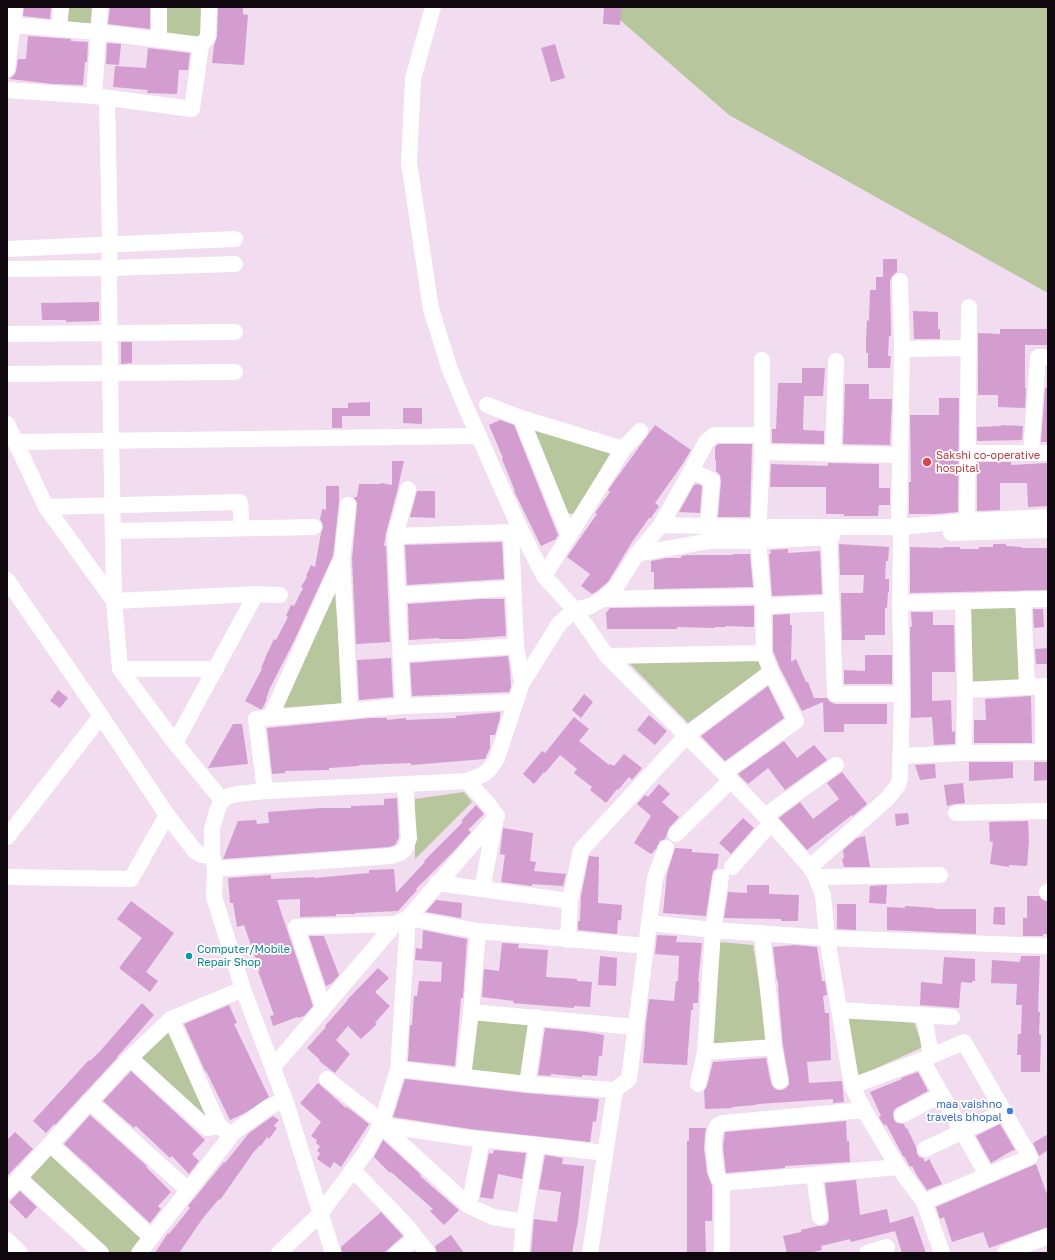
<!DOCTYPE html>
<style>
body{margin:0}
#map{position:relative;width:1055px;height:1260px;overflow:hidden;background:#f1dcf0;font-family:"Golos Text",sans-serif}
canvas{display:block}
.frame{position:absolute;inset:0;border:8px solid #0f090f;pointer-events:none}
</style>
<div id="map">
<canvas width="1055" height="1260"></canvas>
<div class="frame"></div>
</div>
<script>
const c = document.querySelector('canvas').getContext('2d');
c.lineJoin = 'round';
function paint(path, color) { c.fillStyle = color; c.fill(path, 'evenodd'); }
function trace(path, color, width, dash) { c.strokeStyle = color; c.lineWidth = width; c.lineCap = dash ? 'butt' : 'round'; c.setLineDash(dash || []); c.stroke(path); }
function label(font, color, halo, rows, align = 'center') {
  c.font = font + ' "Golos Text",sans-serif'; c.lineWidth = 3.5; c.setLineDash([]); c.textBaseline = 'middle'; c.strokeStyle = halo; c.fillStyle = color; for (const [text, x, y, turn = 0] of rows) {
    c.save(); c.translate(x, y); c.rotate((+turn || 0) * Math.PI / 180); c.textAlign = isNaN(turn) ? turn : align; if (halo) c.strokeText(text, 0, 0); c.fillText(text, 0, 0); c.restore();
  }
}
paint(new Path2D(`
 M69,7H94L93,25L67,22Z
 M163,7H204L203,38L163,35Z
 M605,7H1048V293L729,115Z
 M531,429L611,452L575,514L565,513Z
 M335,594L344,703L279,708Z
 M1018,606L1020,683L969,686L968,607Z
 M761,657L764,668L688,723L627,661Z
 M464,792L472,802L415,859V799Z
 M720,942L753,945L768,1041L711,1044Z
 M476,1016L529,1022L523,1076L470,1071Z
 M845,1018L913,1019L923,1047L857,1077Z
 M167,1028L210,1123L139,1056Z
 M50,1152L146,1239L133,1253H108L26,1178Z`), '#b8c69d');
paint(new Path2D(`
 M24,7H51L50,19L23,16Z
 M110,7H150V29L108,24Z
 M218,7H243V14L248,15L244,65L212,63L214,45L217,37Z
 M604,7H621L620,25L603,24Z
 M28,36L71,39V41L88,42L87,62H85L83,85L53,84L10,79L15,74L16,71L18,59H26Z
 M107,43L121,44L119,65L106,64Z
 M555,44L565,78L551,82L541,48Z
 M148,48L190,53L188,70H179L177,94L147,93L148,90L113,87L115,66L146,68Z
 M883,259H897V272L892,276L890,281L891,336H889L888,356H891L890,368H868V353H866V341L867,320L869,321L870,290H876V277H883Z
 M99,302V321L66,322V320H42L41,303Z
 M913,311L938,312V329H940V339H914Z
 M1000,329H1048V345H1025V388H1026L1025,408L998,407V395H978V333L1000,334Z
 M121,342H132V363L121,364Z
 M802,368H825L823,396H804L803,429L804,430L824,431V444L772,443V429H776L778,383H802Z
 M845,384H869V399H892L890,445L843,444Z
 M1045,388H1048V442H1041Z
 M939,398H959L958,512L935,514H909V482H911L910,415H939Z
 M370,402V416H342V428H332V408H348V403Z
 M403,408H422V424L403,423Z
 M500,420L514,425L558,535L556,539L541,546L514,491H515L502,459L503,458L489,425Z
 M655,425L691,450L682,465L655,503L659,506L651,518H649L632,542L608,582L597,591L592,594L581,586L590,574L567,557L597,514L595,513L610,492L608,490Z
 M1001,425L1023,426L1022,440L977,441V427L1001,426Z
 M718,444H752L750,517H718L721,481L720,475L716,471V460H715V447Z
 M392,461H404L397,492L386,533L384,546H386L390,642L356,644L352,559L357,506V502L354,498L355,497H357L359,484H380L381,483L392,485Z
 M977,462H1011V465L1048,463V506L1028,507L1027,483H1000V510L977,511Z
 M828,463L879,464V488H890V505H879L878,516H844V514H826V487H770L771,464L828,466Z
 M698,484L702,486L700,513L679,512L694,485Z
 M326,486H339V502L333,556L294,641L270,688L266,699H267L262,709H260L245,701L262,669L261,668L265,659V658L274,639L276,640L288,617L286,616L291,605L294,606L303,588L301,587L307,577L306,576L311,565L315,567L321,533L323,527L322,522L320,520L322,509L326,510Z
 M417,491H435V518L410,517Z
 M502,542L504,579L407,585L405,545Z
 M839,544L889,547L888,561H886L885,579H889V592H888L887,608H885V635H865V640H842L841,593H863L864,575H840Z
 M993,544H1006V546L1022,547V548H1048V590L910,593V547L943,548V547H960V549H979V547H993Z
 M788,549V553L820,551L822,594L772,596L769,554H771L770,550Z
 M733,554H750L753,587L654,589V572H651V561L667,558H681V556L687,555H733Z
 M481,599H504L506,636L463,639H439V638L409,640L408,604Z
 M754,606V627L726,626V627H715V628L677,627V629H607L606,613L610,608Z
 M1033,609H1043L1044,627L1034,628Z
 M911,612H933V625H954L955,672H932V701L951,700L952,732L955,731V744L934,745L932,717L911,718L910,627H912Z
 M790,614V625H792L791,662L796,659L806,682H808L814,698H827L830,702L835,704H887V724H844V732H824L823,702L802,711L780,668L773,651V615Z
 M1048,648V664H1036L1035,649Z
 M865,655H892V684H844V670L865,671Z
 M508,656L510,671L511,687L509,692L412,696L410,663Z
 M391,658L393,697L359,700L357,660Z
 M768,686L784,718L725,761L701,736Z
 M58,690L68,698L60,708L50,701Z
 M584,694L593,702L581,718L572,710Z
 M1031,696L1032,743H974V720H986L985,699Z
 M500,712V718L495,735H490V748L485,759L411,765V763L359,765V766L329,768V770L285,771V773L272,774L267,728L371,718H387V720L406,718V720L456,718V716Z
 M649,715L667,731L655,745L637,730Z
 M574,717L589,729L579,741L609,765L610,764L614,766L624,754L642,768L632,780L629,777L618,790L617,789L606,803L590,790L592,787L574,773L577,769L560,755L545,773L544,772L534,784L523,774L542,751L545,753Z
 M233,724H242L248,764L208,768Z
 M784,741L797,758L814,745L827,760L785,790L768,768L748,784L738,774Z
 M969,762H1013V778L969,781Z
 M1034,762H1048V780L1034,781Z
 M935,764L936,778L920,780L915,765Z
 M842,772L867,804L853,816L852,815L807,850L779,818L800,802L813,819L839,799L827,783Z
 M963,783L965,803L955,804L947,806L944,785Z
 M659,784L670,794L662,802L679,817L669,828L665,839L660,841L656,849L651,854L634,843L651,816L637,804L645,795L648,797Z
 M397,798L399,837L395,845L389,847L223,859L238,821L256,820L257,824L269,823L268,812L320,808H351V806L384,805V799Z
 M476,805L484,814L468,830L471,832L453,852L416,889L417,890L398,911L355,913V914H336V916L300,917V899L277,900L313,1006L304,1016L298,1018L297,1017L273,1026L270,1016L274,1015L258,971H260L244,925L237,927L233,903H230L228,878L271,875V879L314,877V878L369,873V870L394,869L396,893L425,862L424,861L463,822L461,821Z
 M908,813L909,824L896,826L895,814Z
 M743,818L754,828L731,854L719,843Z
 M1028,821L1029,841L1027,866L1009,865V867L990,864L993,841L990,842L989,822Z
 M503,828L533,833L530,861L536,862L534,871L566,874L563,886L532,884V886L501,882L505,855L500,854Z
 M865,836L870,867H844L842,859L844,858L843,850L857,838Z
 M675,848L692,849V852L719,854L717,868L713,871L712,876L706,916L663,913L667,874Z
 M589,856L599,857L598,903L622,905L621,920H618L617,934L578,930V921H580L581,896Z
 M747,885H769V894L799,895L798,921H781V919L724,918L728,892L747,893Z
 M887,885L886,904L869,903L870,886Z
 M1027,896H1039L1043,900L1048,902V934H1043V936H1023V918H1027Z
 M436,900L462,903L461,918L426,912Z
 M131,901L174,933L146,972L158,981L150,992L119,968L142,938L117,919Z
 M837,904H856V930L837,929Z
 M905,906L935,908V909H976V934L887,930V907L905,908Z
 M994,907H1005V925L993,924Z
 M423,930L467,939L463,998H461L455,1066L408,1061L410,1025H412L414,996H417L419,981L441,982L442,962L415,960L416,948L422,949Z
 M657,935L677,936L676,942L702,943L698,982H699L698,1003H693V1010H691L687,1065L643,1063L646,1023L649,999L674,1001L676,981H678L679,956L655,954Z
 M309,936H324L339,975L332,983L326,986Z
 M502,943L519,944L518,948L548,950L546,977L577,979V981L592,982L590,1007L574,1006V1008L561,1007L513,1003L514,1001L482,997L484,969L499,971Z
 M794,945L817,947L822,981H825L827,995L823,996L825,1013H829L831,1060L807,1062L809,1083L842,1081L844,1102L833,1103V1099L758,1104L755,1105L732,1107V1108L705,1109L704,1091L707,1086L713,1062L766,1058L771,1083L773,1087L777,1090H782L786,1088L789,1085V1079L783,1046L779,1001L778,981H777L773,947Z
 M600,956L617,958L616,986L598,985Z
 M1021,956H1040L1038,1012H1040L1039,1034L1041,1035L1040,1072H1021V1055H1017L1018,1034H1021L1022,1005H1016L1017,984L991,983L992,960L1020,962Z
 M944,957L975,959V981H972V983L961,982L959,1008L920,1005L921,982L942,984Z
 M378,968L389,978L375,992L390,1006L375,1023L377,1024L361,1039L348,1026L336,1040L350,1054L335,1073L319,1061L320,1060L307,1048L326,1027L325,1026L348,1000L346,1001Z
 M142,1003L154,1015L117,1057H118L55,1125L54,1124L46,1133L33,1121L89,1060L90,1061L102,1049Z
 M229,1005L237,1023L234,1024L269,1097L245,1113L230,1120L206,1071H205L184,1024Z
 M545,1028L587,1032L604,1035L602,1056H599L597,1076L582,1075V1077L551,1074V1076L538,1075Z
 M131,1071L205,1140L192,1154L199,1161L189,1174L172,1156L170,1158L136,1126L134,1128L103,1101Z
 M918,1072L928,1091L898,1107L894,1110L893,1115L894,1120L897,1123L904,1124L906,1129L907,1128L916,1147L917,1153L919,1157L923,1158L925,1162L929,1159L942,1184L927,1190L920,1180L919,1179L912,1166L910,1167L904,1156H903L886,1124L884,1125L880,1119L879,1117L881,1116L870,1092L902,1079L901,1078Z
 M405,1079L526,1093L599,1099L596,1122L593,1121L590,1142L470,1129L393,1117Z
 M318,1083L346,1108L347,1107L369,1124L341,1167L334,1162L330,1168L317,1159L320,1153L317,1151L320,1146L316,1143L317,1140L311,1136L321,1122L300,1103Z
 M90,1115L147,1166L146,1167L171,1192L158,1206L161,1209L150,1223L95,1172L64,1144Z
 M273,1116L279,1120L274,1126L277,1128L269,1139L267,1137L261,1146L260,1145L253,1153L220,1200L219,1199L203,1218L179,1253H155L168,1233L169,1234L190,1208L188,1206L224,1162L225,1163L249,1133Z
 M846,1121L847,1141H849L850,1162L785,1166V1168L726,1173L723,1147L725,1132Z
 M1000,1124L1015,1150L1014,1151L1013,1150L991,1163L976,1136Z
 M689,1128H706L705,1134L704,1148L707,1173L712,1186V1221H705L706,1253H687V1141H689Z
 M15,1132L33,1149L7,1176V1140Z
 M1048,1134V1150L1039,1156L1033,1143Z
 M383,1140L416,1170L421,1175L420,1176L459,1210L444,1225L430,1211L433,1209L391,1172L390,1173L374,1157Z
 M494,1150L526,1153L522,1179L498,1174L493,1199L480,1197L489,1153L493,1154Z
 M545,1155L563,1158L562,1164L584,1166L578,1221L572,1253H531L534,1219L557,1222L561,1192L539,1189Z
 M1036,1164L1048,1197V1227L989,1248L983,1232L952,1242L944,1217L940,1219L936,1207Z
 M856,1180L860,1215L887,1209L890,1223L913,1216L926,1253H902L895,1231L851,1242L850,1239L821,1246L822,1250L809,1253H787L783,1236L801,1232V1230L818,1226H822L826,1225L829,1221V1216L825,1183Z
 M20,1191L37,1207L26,1219L9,1202Z
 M381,1212L403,1236L384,1253H342L341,1247Z
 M451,1235L464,1253H437L435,1246Z`), '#d39dd0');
trace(new Path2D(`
 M433,7L413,79L409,163L431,309L450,370L464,403L521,531L544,576L575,610L607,656L724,773L765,816L810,867L816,877L823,895L827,938L852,1086L864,1110L898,1167L924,1202L942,1253
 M13,25L98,32L201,45
 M59,29L61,7
 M159,40V7
 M7,69L15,7
 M7,90L94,96L192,109L201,45L208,37L209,7
 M94,96L100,7
 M107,98L110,244L109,268L110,373L114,601L256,594L280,595
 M7,249L235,239
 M7,269L109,268L235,264
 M7,334L235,332
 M902,349L969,348
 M7,374L235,372
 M487,405L521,418
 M7,424L46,507L114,601L120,669L175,743L222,800
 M16,442L479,436
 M762,452L900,455
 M967,453H1048
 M1031,453L1038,357H1048
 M833,454L836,361
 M691,471L706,442L714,435H762
 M348,505L342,559L350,710
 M46,507L240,502L242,528
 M661,525L691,471L712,480L708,526L709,537
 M113,531L314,527
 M967,531L969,307
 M951,533L1048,530
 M395,536L511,532L516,646L522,683
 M569,536L521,418L623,449
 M829,537L835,694H902
 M637,554L709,541H758L832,537
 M544,576L623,449L640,431
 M7,580L101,716L167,815L195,851L202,855H212
 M398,595L513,588
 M603,599L763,596
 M1023,599L1027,686
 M963,601L965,690L964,753
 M900,603L1048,599
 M763,606L831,603
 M401,654L516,646
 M607,656L764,653
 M120,669H216
 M1043,686V752
 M965,690L1048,686
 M403,706L395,536L408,489
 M270,718L340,562
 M175,743L256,594
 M900,756L964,753L1048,752
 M724,773L796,721L771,672L764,653L763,596L758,541L762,452V360
 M265,791L256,719L403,706L515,702
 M956,813L1048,811
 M765,816L836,765
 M676,834L731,780
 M7,837L101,716
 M732,867L771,823
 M810,867L887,799L898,785L900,778L902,694L900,603L901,537L899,527L902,349L900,281
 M215,869L391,856L400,853L405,849L409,838L405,784
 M7,877L131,879L167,815
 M816,877L940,875
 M437,883L570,901
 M482,889L496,817
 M1047,892H1048
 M649,923L655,878L666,848
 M762,933L774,1047L780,1081
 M568,940L570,901L581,850L687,735L771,672
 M323,1007L296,927L395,924L408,918L478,931L646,946
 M839,1010L952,1017
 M471,1012L636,1027
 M924,1015L931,1056
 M171,1019L219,1126L231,1135
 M705,1052L774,1047
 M130,1058L207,1128L219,1126
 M922,1060L987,1175
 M273,1067L395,924
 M398,1069L527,1084L615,1090
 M463,1077L471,1012L478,931
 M327,1079L382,1122
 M527,1084L537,1017
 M698,1084L705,1052L713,930L721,877
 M852,1086L922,1060L964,1042L1030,1157L924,1202
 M89,1101L188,1190
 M902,1115L941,1095
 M381,1125L469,1138L537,1145L524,1222L521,1253
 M381,1125L469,1206L493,1217L524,1222
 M50,1144L151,1237
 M537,1145L605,1153
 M925,1149L1004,1112
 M353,1170L406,1225L428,1253
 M814,1175L820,1217
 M19,1178L101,1253
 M722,1183L718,1177L716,1172C715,1158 710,1137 718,1125L723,1123L864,1110
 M7,1191L130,1058L171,1019L243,989
 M469,1206L482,1140
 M7,1240L20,1253
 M139,1253L234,1132L269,1107L285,1100
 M279,1253L320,1214L366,1152L381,1125L398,1069L408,918L497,816L489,805L467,781
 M333,1253L285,1100L243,989L214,897L215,869L212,855V829L217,811L222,800L229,796L237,794L265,791L467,781C483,775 489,773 497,758L522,683L559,624L570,614L575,610L590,606L603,599L616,587L637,554L661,525L758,527H899L967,521L1048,517
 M397,1253L416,1238
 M590,1253L615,1090L629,1079L649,923L713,930L827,938L1048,946
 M722,1253V1183L898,1167
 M867,1253L887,1247
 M1005,1253L1048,1236`), '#fff', 16);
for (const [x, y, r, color] of [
 [927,462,5,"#e0444e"],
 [189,956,4,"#0f9aa8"],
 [1010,1111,4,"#3f7fe0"]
]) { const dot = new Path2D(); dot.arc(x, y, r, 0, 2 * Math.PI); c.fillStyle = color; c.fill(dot); trace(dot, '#fff', 1.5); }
label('11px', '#be3a42', '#fff', [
 ["Sakshi co-operative",936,456],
 ["hospital",936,469]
], 'left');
label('11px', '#0d838f', '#fff', [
 ["Computer/Mobile",197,950],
 ["Repair Shop",197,963]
], 'left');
label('11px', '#366cbe', '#fff', [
 ["maa vaishno",1002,1105],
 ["travels bhopal",1002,1118]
], 'right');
</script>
